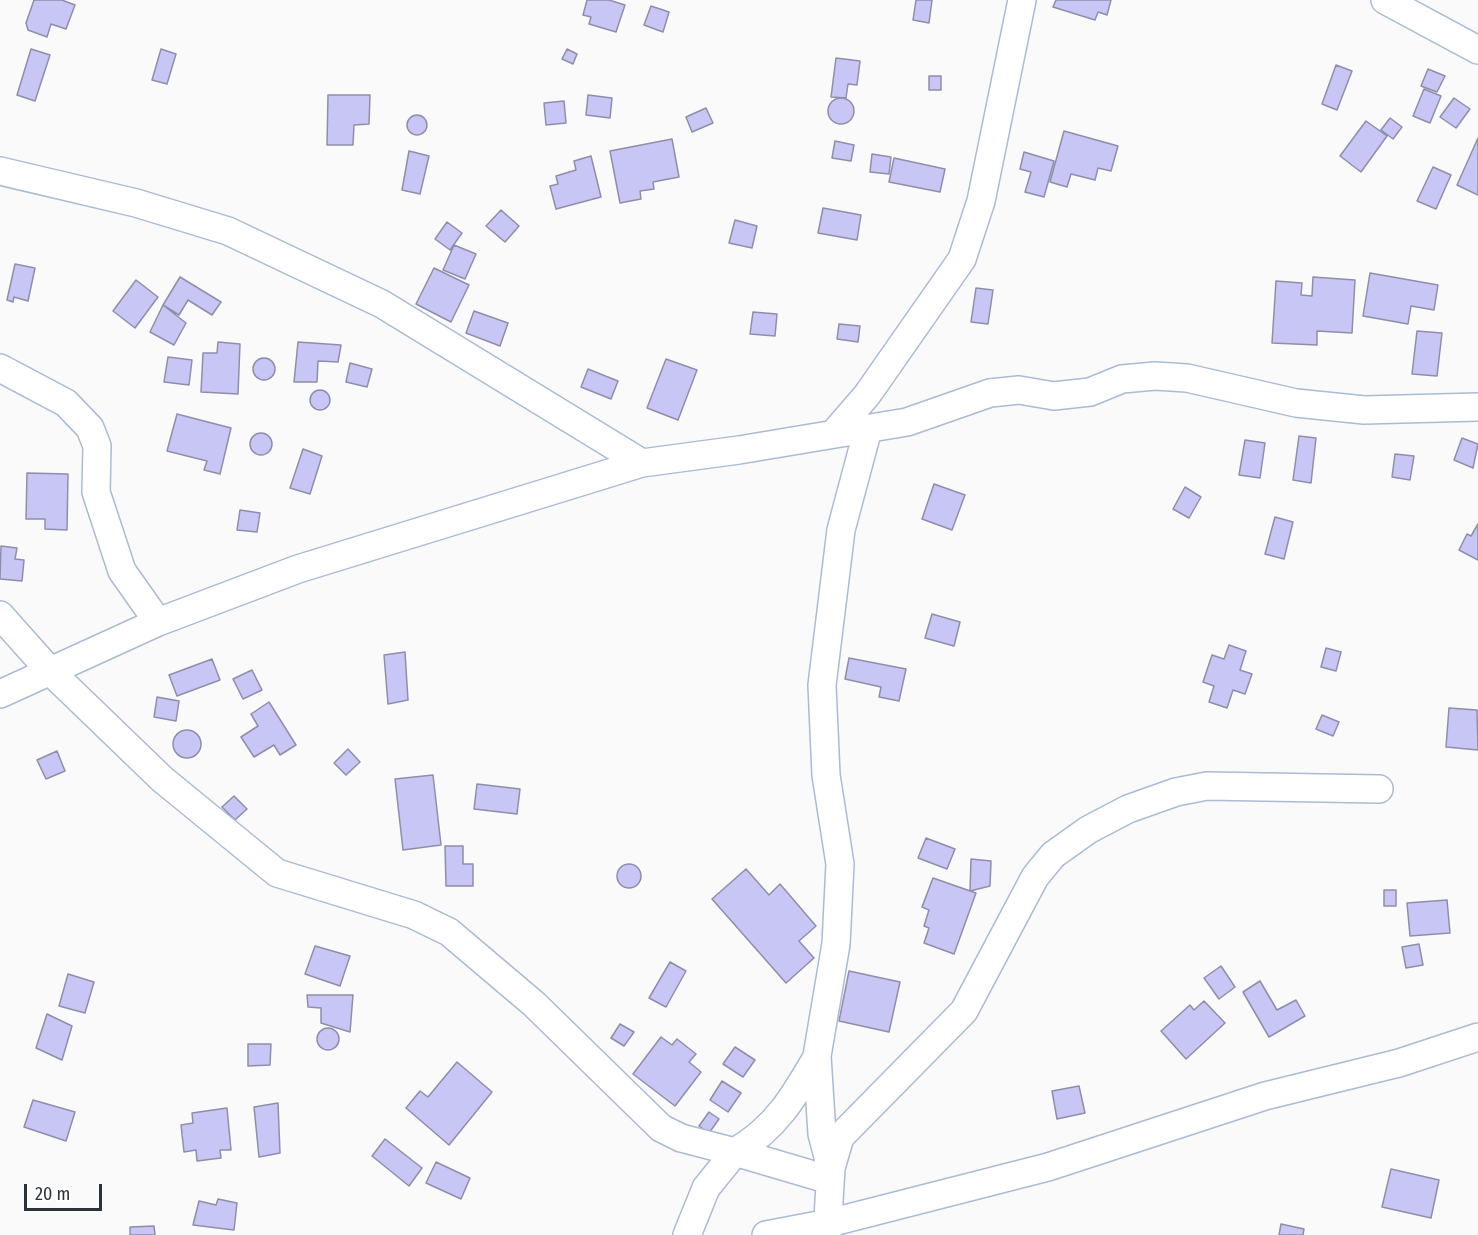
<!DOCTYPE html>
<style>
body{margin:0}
#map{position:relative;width:1478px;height:1235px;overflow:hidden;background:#fafafa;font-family:"Fira Sans Condensed",sans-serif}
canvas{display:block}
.scale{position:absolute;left:24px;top:1184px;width:78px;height:27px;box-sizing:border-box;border:3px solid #2b323c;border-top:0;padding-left:8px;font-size:18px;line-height:21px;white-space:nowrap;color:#2b323c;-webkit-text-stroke:4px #fff;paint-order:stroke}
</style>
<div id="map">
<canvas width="1478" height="1235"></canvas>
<div class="scale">20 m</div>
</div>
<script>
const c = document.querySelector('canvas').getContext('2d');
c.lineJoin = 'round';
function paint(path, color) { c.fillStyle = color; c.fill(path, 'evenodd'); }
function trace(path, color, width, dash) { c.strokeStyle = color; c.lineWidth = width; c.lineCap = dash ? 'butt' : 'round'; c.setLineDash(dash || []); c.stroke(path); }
const building = new Path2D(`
 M34,0H62L75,5L66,29L51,24L47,37L28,30L26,23Z
 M587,0H609L625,5L616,32L589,24L591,17L583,15Z
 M916,0H932L929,23L913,20Z
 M1056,0H1111L1107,15L1098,12L1095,20L1053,7Z
 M651,6L669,12L663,32L644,25Z
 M31,49L50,55L35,101L17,95Z
 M161,49L176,54L167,84L152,80Z
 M567,49L577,54L573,64L562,59Z
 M836,58L860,61L857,85L848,84L846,98L831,97Z
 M1336,65L1352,71L1337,110L1322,104Z
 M1428,69L1445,76L1437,92L1421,86Z
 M929,76H941V90H929Z
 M1424,89L1441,96L1430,123L1413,116Z
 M328,95H370L369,124L354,125L353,145H327Z
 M588,95L612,98L610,118L586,115Z
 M1454,98L1470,109L1456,128L1440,117Z
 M828 111a13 13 0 1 1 26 0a13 13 0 1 1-26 0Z
 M564,101L566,123L546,125L544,103Z
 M706,108L713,123L692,132L686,117Z
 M407 125a10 10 0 1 1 20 0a10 10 0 1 1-20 0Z
 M1390,118L1402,127L1393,139L1381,130Z
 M1366,121L1387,136L1361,172L1340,156Z
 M1064,131L1118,146L1111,171L1098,168L1095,180L1071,174L1067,187L1050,182Z
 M1478,138V195L1457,185Z
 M672,139L679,177L653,182L654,189L640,191L641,199L620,203L610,151Z
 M835,141L854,145L851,161L832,158Z
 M409,151L429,156L420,194L402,190Z
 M1024,152L1054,161L1044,197L1025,192L1031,172L1020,169Z
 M872,154L891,157L889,174L870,172Z
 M591,156L601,197L556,209L550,186L558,184L556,176L576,170L574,161Z
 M894,158L945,169L940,192L889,182Z
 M1433,167L1451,175L1436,209L1417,201Z
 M823,208L861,215L857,240L818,233Z
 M501,210L519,226L505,242L486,226Z
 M735,220L757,226L752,248L729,243Z
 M447,222L462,233L450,250L435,239Z
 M454,245L476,254L465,279L443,270Z
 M15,264L35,268L28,301L14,297L13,302L7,300Z
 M434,268L469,285L451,322L416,304Z
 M1370,273L1438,285L1434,310L1411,306L1408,324L1363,316Z
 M180,277L221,302L212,315L188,300L179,315L163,305Z
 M1313,277L1355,280L1352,333L1317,331V345L1272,343L1276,281L1302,283L1301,295L1312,296Z
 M136,280L158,297L135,328L113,311Z
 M976,288L993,290L988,324L971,322Z
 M163,305L186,323L174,345L150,332Z
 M474,311L508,323L500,346L466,333Z
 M753,312L777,314L775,336L750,334Z
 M839,324L860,326L858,342L837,339Z
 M1417,331L1442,333L1437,376L1412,374Z
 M218,342L240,344L238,394L201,392L203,353H217Z
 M298,342L341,345L338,362L318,361L317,382H294Z
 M168,357L192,360L189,385L164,382Z
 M253 369a11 11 0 1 1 22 0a11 11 0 1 1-22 0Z
 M666,359L697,370L678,420L647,408Z
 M350,363L372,369L367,387L346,382Z
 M588,369L618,381L611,399L581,387Z
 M310 400a10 10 0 1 1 20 0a10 10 0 1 1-20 0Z
 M177,414L231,428L220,474L204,470L207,461L167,451Z
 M250 444a11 11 0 1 1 22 0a11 11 0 1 1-22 0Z
 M1299,436L1316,438L1311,483L1293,480Z
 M1462,438L1478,444L1473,468L1454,460Z
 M1245,440L1265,443L1260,478L1239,475Z
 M303,449L322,456L310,494L290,488Z
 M1395,454L1414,456L1410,480L1392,477Z
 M27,473L68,474L67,530L45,529V519H26Z
 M934,484L965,495L952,530L922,519Z
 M1185,487L1201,497L1189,518L1173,509Z
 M240,510L260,513L257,532L237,530Z
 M1275,517L1293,522L1284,559L1265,554Z
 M1478,524V560L1459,550L1467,534L1471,536Z
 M1,546L17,548L15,559L24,560L22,581L0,579Z
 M932,614L960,622L954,646L925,638Z
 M1229,645L1246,651L1240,670L1252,674L1245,694L1233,690L1227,708L1209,702L1214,686L1203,682L1212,655L1224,659Z
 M1326,648L1341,652L1336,671L1321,667Z
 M405,652L408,700L388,704L384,655Z
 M849,658L906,669L899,701L879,697L881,687L845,679Z
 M212,659L220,680L177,696L169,675Z
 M252,670L262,690L243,699L233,679Z
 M157,697L179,701L176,721L154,717Z
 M269,702L296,745L280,755L274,745L254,757L241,737L258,726L251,714Z
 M1449,708L1477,710L1478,750L1446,747Z
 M1322,715L1339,722L1333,736L1316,729Z
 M173 744a14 14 0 1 1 28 0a14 14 0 1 1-28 0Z
 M348,749L360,762L346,775L334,763Z
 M57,751L65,771L46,779L37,760Z
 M433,775L441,845L403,850L395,779Z
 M477,784L520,789L517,814L474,809Z
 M234,796L247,809L235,820L222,807Z
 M926,838L955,849L947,869L918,858Z
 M445,846H463V864H473V886H446Z
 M971,859L991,861L990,886L970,891Z
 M617 876a12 12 0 1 1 24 0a12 12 0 1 1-24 0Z
 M746,869L769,895L780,884L816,926L799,941L814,958L786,983L712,899Z
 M933,878L976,893L954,954L924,943L929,928L924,926L929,910L922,907Z
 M1384,890H1396V906H1384Z
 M1447,900L1450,933L1410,936L1407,903Z
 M1419,944L1423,965L1406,968L1402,947Z
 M315,946L350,956L340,986L305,974Z
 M670,962L686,971L666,1007L649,998Z
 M1221,966L1235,987L1219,999L1204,978Z
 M849,971L900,982L889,1032L839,1021Z
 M68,974L94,982L85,1013L59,1006Z
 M1260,981L1277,1010L1296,1000L1305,1016L1269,1037L1243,992Z
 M307,995H353L350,1032L321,1023V1008L308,1007Z
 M1204,1001L1225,1023L1186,1059L1161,1031L1190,1005L1194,1010Z
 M47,1014L72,1026L62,1060L36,1048Z
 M620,1024L634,1032L624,1046L611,1038Z
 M317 1039a11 11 0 1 1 22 0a11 11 0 1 1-22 0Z
 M661,1037L672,1045L677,1039L696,1054L689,1062L701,1072L675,1106L633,1074Z
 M248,1044H271L270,1065L248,1066Z
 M735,1047L755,1060L743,1077L723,1064Z
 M457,1062L492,1092L449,1145L406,1108L420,1091L428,1097Z
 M722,1081L741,1093L728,1112L710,1100Z
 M1079,1086L1085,1113L1057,1119L1052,1091Z
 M33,1100L75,1112L66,1141L24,1127Z
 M278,1103L280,1153L259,1157L254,1107Z
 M227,1108L231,1150H220L221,1158L197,1161L196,1150L184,1152L181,1125L193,1123L192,1113Z
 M709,1112L719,1119L709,1133L699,1126Z
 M385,1139L422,1168L409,1186L372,1156Z
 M436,1162L470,1178L461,1199L426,1183Z
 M1391,1169L1439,1180L1431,1218L1382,1207Z
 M218,1199L237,1203L234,1230L193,1225L199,1201L216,1205Z
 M1281,1224L1304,1229L1303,1235H1279Z
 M154,1226L155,1235H130V1227Z`);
paint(building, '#c8c6f5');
trace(building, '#8f8eaa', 1.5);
const minor = new Path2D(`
 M1385,0L1478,50
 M0,171L136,203L228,231L382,304L642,463
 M0,368L66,403L90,428L97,446L96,492L122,571L158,622
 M835,432L867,395L962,259L981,201L1022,0
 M0,615L50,671L162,779L277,873L414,915L449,932L534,1004L661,1128L681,1138L735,1152L706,1188L687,1235
 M0,694L158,622L298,569L642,463L739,450L907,422L990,393L1019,390L1054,396L1090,392L1122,379L1155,376L1187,378L1296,403L1364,410L1478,407
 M735,1152C776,1128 794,1097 817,1057
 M735,1152L830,1180
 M831,1168L822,1134L817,1056L836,944L840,864L826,775L822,685L841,530L868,429
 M766,1235L829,1223L1048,1167L1265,1096L1399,1063L1478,1037
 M827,1235L831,1168L840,1137L964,1011L1035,877L1053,855L1088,830L1128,809L1176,792L1207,786L1379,789`);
trace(minor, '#aabbd5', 30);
trace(minor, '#fff', 27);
</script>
